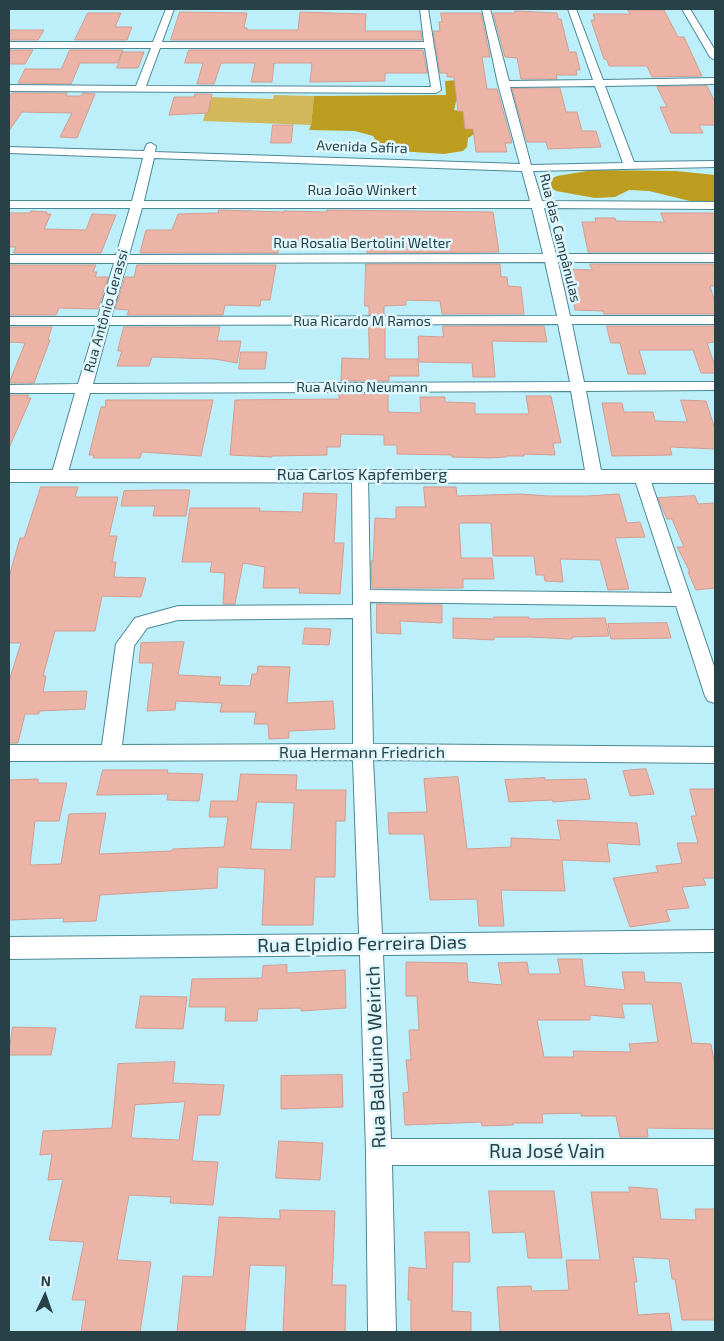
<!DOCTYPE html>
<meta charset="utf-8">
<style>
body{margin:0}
#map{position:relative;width:724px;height:1341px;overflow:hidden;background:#bdeffb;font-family:"Exo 2",sans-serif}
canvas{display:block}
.frame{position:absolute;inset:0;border:10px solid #274147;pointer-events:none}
.north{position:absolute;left:20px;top:1271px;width:50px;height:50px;-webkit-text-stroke:4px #dff7fd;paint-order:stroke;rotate:3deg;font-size:14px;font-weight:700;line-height:20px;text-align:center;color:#274147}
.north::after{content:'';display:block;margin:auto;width:18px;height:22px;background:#274147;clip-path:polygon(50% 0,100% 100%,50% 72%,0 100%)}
</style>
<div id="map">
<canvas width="724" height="1341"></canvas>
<div class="frame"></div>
<div class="north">N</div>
</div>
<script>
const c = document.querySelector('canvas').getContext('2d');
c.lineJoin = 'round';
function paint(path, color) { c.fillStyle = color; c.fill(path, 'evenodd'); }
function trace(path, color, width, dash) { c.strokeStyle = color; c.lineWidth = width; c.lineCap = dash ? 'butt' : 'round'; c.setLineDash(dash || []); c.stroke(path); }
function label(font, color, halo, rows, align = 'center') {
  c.font = font + ' "Exo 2",sans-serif'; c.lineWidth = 5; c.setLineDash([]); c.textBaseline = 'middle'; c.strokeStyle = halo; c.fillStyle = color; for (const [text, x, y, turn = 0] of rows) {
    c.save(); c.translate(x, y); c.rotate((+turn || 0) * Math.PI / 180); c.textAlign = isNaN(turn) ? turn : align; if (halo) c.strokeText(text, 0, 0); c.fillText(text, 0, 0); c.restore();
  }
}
paint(new Path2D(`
 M274,95L314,96L311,125L203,121L209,97L273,99Z`), '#d2b85a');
paint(new Path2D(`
 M457,80L487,89L492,97L457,98L454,110L463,111L479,131L468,138L467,147L463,151L444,154L382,150L373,136L355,131L309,130L311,125L314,96L446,95L445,81Z
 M593,170L676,171L715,175V201H690L649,191L629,190L615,197L595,198L556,191L543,183L557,176Z`), '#bc9d1f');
const building = new Path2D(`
 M628,10H664L678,37H684L702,76L652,77L647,66H609L607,60L604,59L591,20H595L593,14H630Z
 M515,11L557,13L558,19H561L569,52H576L580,70H576L577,75H556L557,79H521L517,58L505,57L493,13H515Z
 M180,12L247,13L244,28H247V30H298L300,12L366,14L365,31H421L422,40H171Z
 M88,13H121L115,27H132L127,40H75Z
 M441,13H481L490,57H482L487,89H497L512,143H505L507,152H476L473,129H465L463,111H458L454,77H447V73H440L433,31H440L439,22H442Z
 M9,30H44L38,40H9Z
 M9,50H33L25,64H9Z
 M70,50H123L117,63H80L71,84L18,83L25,69H61Z
 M189,50H423L427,73H385V81L310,82L312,63H274L272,82H251L255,63H221L214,84H197L203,63H185Z
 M123,52H144L138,68H117Z
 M707,86L715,102V125H699L703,133H671L660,107H667L657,87Z
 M560,88L566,112H577L582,131H596L601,147L548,149L546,142H527L512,89Z
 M12,93H67L66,96H81L83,93L95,94L77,138L60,137L72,113L22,112L9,131V100Z
 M195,94H212L208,113L169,115L174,97H194Z
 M273,125H293L291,143H271Z
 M219,210L284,212V211L327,212V210L493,212L499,252L367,253V248L299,246H279L278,253H140L146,230H172L178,214L218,213Z
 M31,211L47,212L46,214H51L44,229L86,230L92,214L116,215L101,253H13L16,247H9V213H30Z
 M661,213H715V252H588L582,222H596L595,218H615L616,221L664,222Z
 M366,264H500L501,277H507L508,286L521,287L524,314H442L440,301L406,300V305L384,306V315H369V306H365Z
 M590,264H715V286H710L715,303V314H604L603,311L575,310L572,293H567L563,276H566L565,269L592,270Z
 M9,265H96L93,272H97L95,277H108L98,309L59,308L56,315H9Z
 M137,265H276L270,300H261L260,306L225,305L223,315H127L129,310L115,309L125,277H134Z
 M369,326H385V359H418L419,376H389V381H341L342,358L369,359Z
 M443,326H544L547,342L492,341L495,377H473L472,363L419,362L418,336L443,337Z
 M607,326H715V342L707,343L715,366V373H701L693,350H639L646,374H628L620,343H611Z
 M9,327H52L48,340H50L34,383H9L25,343L9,342Z
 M124,327H220L217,341H241L237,363L215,359L152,357L149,366H117L122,351H118Z
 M241,352H267L265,369H239Z
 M339,394H388V412L421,413L420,397H445V402L475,403V414H529L526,396H551L561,443H553L555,455L524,454V456H506V457L489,458L452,457V455L397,454V445H384V435L341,434L340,447H327V455L272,456V457L230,455L235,400L339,399Z
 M9,395H29L27,398H31L9,448Z
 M106,400H213L201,456L142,452L140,458H93L94,455H89L101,407H105Z
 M681,400L706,401L715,429V449L670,447L672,455L612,456L602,403H622L624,412H653L655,421L687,422Z
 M41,487H78L75,497H118L109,536H117L112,562H116L114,577L146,578L141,597L102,596L95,631H55L43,676H46L43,692L87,691L85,709L39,711V714H25L18,743H9V681L21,643H9V577L20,538H24Z
 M424,487H456L457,496L520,494L548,496H588L619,494L627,523L640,522L645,537L615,538L629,589L608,590L600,560L560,559L563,582L545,581L544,575H536L534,556H493L491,523H459L461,558H492L494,579H463V588H372L371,561H373L375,518L396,519V507H425Z
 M157,490H190L186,516H153L155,506H121L124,491Z
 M304,493L337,494L334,543H344L340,594L299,593L300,588H263L265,567L243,563L235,604H223L225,573L210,572L212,562H182L190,508H260L259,511L302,512Z
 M695,496L698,504L715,503V588L696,590L688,572H690L677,547H684L672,519H667L658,498Z
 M377,604L442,605V623L400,621L401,634L377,633Z
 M494,617H529V619L605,618L609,636L572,637V639L529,637H494V640L453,638V618L494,619Z
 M667,623L671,638L611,639L608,624Z
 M305,628L331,629L329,645L303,644Z
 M184,642L178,675L221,677L219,685L250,686L252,674H257L258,666L290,667L287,703L333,701L335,729L289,731V738L269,739L268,724H254L256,712H220L222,703L176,701L175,710L147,711L153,663H139L141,643Z
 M646,769L654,794L630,796L623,771Z
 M103,770H168L167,773L203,774L199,801L167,800L168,794L97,795Z
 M241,774L297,775L296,790H346L345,821H336L335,877H315L313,925H262L265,869L218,867L217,888L100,895L96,921L63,922L64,918L9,920V780L38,779V783H67L59,821H35L30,865L61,864L69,814L106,813L99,854L172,851L173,849L224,847L228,817H209L211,801H237ZM257,802L294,803L291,850L251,849Z
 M458,777L467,849L511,847V838L561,840L557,820L637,823L640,845L607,843L610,862L562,860L565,891L501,890L504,926H479L477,899L430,900L424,834H389L388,813L427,812L424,779Z
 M545,778V780L586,779L590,799L553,802L552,800L509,802L505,780Z
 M690,789H715V878H703L706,885L682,887L689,908L666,910L670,921L630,927L613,878L658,872L656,866L682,863L677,843H698L691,816H696Z
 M558,959H582L585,986L625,990L622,972H644L645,982L681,983L692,1043L711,1044L715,1066V1129L647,1128L648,1137H620L616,1116H581V1113L542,1114L543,1123H513V1125L482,1126L481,1122L405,1125L403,1093L409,1092L406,1060H411L409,1030H419L417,996H406V962L467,963L468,982L502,985L498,963L527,962L529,974H560ZM622,1004H652L658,1042L629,1044L631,1052L573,1051L574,1057H544L537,1020H590V1015L624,1018Z
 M287,965V973L345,970L346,1008L301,1011V1008L258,1009L257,1021H225L226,1007H189L192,979L262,978L263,966Z
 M141,996L187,997L183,1029L136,1028Z
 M13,1027L56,1028L51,1055H9Z
 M175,1062L173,1083L224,1085L220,1115H198L192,1161L218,1162L213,1205L170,1203L171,1197L129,1195L117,1260L151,1262L140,1332H81L86,1300H72L84,1242L49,1240L63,1179L48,1180L52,1154L40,1155L43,1131L112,1128L118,1064ZM185,1102L179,1140L131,1138L135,1105Z
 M342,1075L343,1107L281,1109V1076Z
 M279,1141L323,1143L320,1180L276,1178Z
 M629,1187L657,1189L661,1219L696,1220L695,1209H715V1320H682L675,1279H672L669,1259L633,1257L637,1282H634L638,1315L669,1313L672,1332H500L497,1287L531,1286L532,1291L569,1290L566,1260H600L591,1192H630Z
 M489,1191H554L562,1258H528L525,1232L493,1233Z
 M280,1210L335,1211L332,1285H346L345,1332H283L286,1266L250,1265L245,1332H177L183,1276L213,1277L219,1217L280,1219Z
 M425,1232H469L470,1262H453L452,1311L471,1312V1332H411V1300H408L409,1267L426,1269Z`);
paint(building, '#ebb4a7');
trace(building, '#d19c8f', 1);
const minor = new Path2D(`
 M166,9H174L162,42H424L420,9H428L441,90L436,93L9,91V85L136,86L151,48H9V42H153ZM160,48H425L431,87L146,86Z
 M482,9H490L509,81L593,80L568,9H576L603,80L715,78V84L605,86L634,162L715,161V167L533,171L542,201L715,202V209L544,208L556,254H715V262H558L570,316H715V324H572L584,382H715V390L586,391L602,476L600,480L594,481L588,480L586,476L571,391L90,393L67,476L65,480L59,481L53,480L51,476L75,393H9V385L78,384L96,325H9V317H98L114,263H9V255H116L130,208H9V201H132L143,158L9,153V147L144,151L147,144L151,143L156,146L155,152L520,164L498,84ZM595,86L623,163L531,165L510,87ZM154,158L522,171L530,201H144ZM142,208H532L543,254L129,255ZM545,262L557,316L111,317L127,263ZM558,324L570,382L93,384L109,325Z
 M682,9H690L715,50V60L710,57Z
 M360,470L366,471L368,475L370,590L672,593L634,477L636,473L642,472L648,473L715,669V703L708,701L705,696L676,606L370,602L373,744L715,747V763L373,760L382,934L715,930V952L383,955L391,1139H715V1165H392L396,1332H368L366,1152L360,955L9,959V937L359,934L353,760L9,761V745H102L116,644L135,618L178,606L353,605L352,475L354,471ZM353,618V744L122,745L134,646L147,628L178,620Z`);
const tertiary = new Path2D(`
 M9,470H715V483L9,482Z`);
trace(minor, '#4b8895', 2);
trace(tertiary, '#4b8895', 2);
paint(minor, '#fff');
paint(tertiary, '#fff');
label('14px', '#274147', '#dff7fd', [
 ["Avenida Safira",362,147,2],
 ["Rua João Winkert",362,190],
 ["Rua das Campânulas",560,238,76],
 ["Rua Rosalia Bertolini Welter",362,243],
 ["Rua Antônio Gerassi",106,311,-74],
 ["Rua Ricardo M Ramos",362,321],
 ["Rua Alvino Neumann",362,387]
]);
label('16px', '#274147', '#dff7fd', [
 ["Rua Carlos Kapfemberg",362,475],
 ["Rua Hermann Friedrich",362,753]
]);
label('19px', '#274147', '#dff7fd', [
 ["Rua Elpidio Ferreira Dias",362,944,-1],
 ["Rua Balduino Weirich",376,1057,-92],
 ["Rua José Vain",547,1152]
]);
</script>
